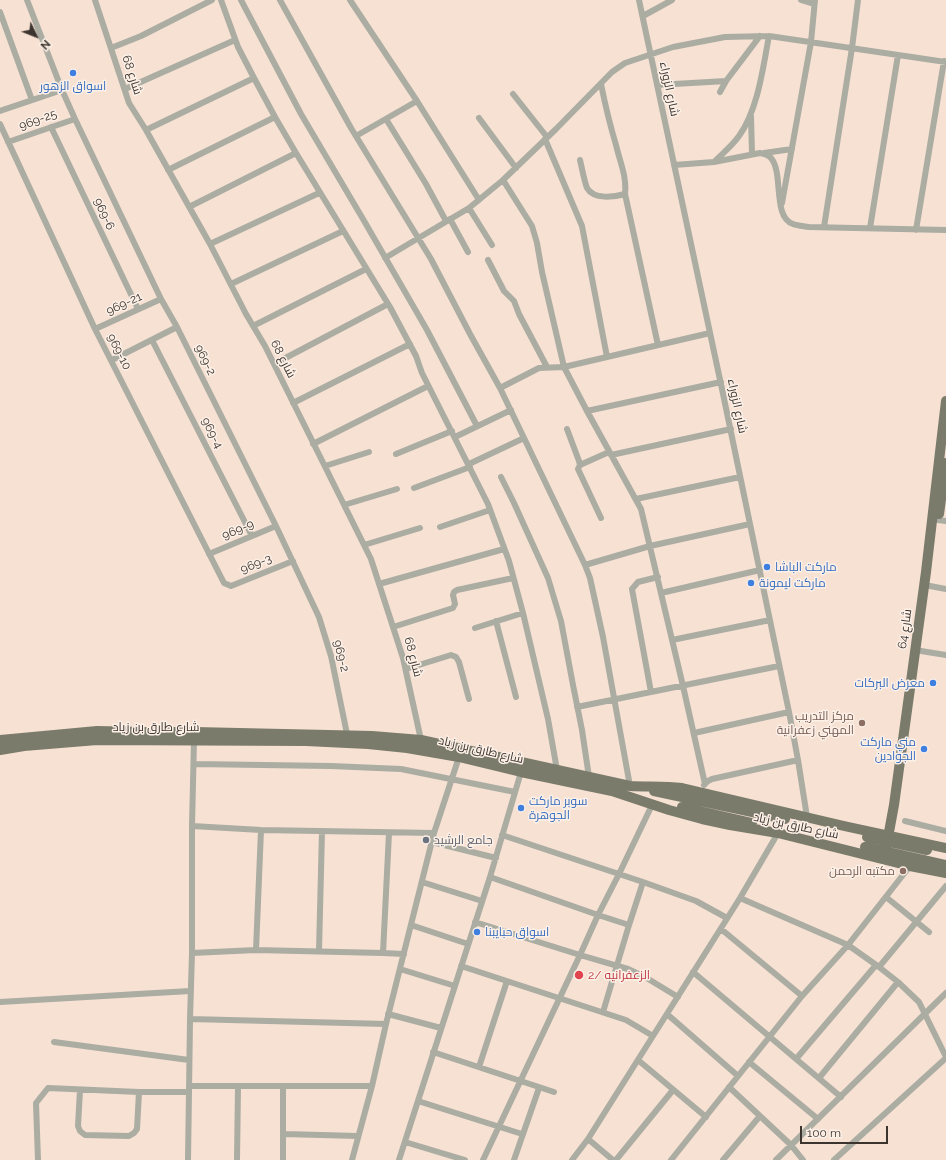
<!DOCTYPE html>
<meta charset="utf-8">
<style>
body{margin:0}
#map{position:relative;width:946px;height:1160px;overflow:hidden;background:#f6e1d3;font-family:Raleway,sans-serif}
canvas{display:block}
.north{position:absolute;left:16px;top:16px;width:40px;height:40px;-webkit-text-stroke:3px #fcf0e7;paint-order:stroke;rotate:133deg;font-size:11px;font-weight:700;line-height:16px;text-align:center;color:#3c342f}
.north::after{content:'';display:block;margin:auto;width:14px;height:18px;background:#3c342f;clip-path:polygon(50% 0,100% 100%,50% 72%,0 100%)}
.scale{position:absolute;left:800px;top:1126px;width:88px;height:18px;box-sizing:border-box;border:2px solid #3c342f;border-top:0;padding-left:5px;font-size:12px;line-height:14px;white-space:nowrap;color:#3c342f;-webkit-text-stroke:3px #fcf0e7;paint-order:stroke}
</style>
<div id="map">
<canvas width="946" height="1160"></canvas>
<div class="north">N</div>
<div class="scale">100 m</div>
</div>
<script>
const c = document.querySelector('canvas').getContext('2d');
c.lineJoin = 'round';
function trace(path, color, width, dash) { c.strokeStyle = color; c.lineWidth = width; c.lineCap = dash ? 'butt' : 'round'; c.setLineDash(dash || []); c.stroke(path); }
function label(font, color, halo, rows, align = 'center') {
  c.font = font + ' Raleway,Cairo,sans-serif'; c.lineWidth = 3; c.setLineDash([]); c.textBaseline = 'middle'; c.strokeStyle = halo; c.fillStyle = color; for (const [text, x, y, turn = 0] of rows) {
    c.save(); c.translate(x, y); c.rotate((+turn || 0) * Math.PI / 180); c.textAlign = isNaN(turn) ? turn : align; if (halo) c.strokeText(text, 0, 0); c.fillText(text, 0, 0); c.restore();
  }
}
trace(new Path2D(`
 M27,0L62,90L75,119L161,299L177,327L276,526L319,617L331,656L347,734
 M95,0L129,103L146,130L210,244L246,314L265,346L371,559L403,658L421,740
 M221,0L238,47L254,78L275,117
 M241,0L301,114L363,219L427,330L477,426
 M280,0L351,128L431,259L470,334L500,388L585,565L590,578L603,637L630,786
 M350,0L417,101L479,200
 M639,0L722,389L789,712L798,760L807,817
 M801,0L814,4
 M0,12L32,100
 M643,16L672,0
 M111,48L141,36L212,0
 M601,84C605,104 610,125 616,145C620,162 627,177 625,194L658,345
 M657,85L726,81
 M125,89L235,40
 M720,92L726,81L760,36
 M513,94L547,137
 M0,111L62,90
 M751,116L752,154
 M479,118L516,168
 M386,119L426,184L446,221
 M0,124L95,329L224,583L231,586L293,561
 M51,127L138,309
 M146,130L254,78
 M356,136L417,101
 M545,139L582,226L607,357
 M8,142L75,119
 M764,153L792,149
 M580,160C582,168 584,180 587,188C594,200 614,197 625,194
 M715,161C723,153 732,146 739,136C758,110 763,67 769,36
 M674,165L714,162L760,153C765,154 769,155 771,158C784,173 772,217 793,224C798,226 804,226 809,227L946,230
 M168,170L275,117L296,153
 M503,180L532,226L537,243L542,272L564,367L587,411L641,509L683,686L705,784
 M782,203L811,42L815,0
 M189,207L296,153L390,307L416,356L422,373L488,504L509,561L523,613L548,719L557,770
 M469,208L492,245
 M450,219L468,252
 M824,227L852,48L858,0
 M870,228L898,55
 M916,230L944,61
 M210,244L319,193
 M385,258L469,208L503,180L556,129L612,72L625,63L673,47L725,37L769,36L946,62
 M488,260L504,291L514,301L519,314L547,367
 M231,284L343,231
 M253,326L366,269
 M95,329L161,299
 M152,340L252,536
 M112,360L177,327
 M274,364L388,304
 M500,388L539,368L564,367L710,333
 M293,403L410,344
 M587,411L721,382
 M567,429L579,461L580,465L578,469L601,518
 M455,437L511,410
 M313,444L428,386
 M396,454L452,431
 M611,455L731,429
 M469,464L524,438
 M580,465L609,452
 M325,466L369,452
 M501,477L514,503L548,578L561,621L573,685L582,730L589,777
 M414,488L470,467
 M636,499L740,477
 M344,505L397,489
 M938,520L946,521
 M440,527L490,510
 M364,545L420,528
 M209,554L276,526
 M585,565L650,546L750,524
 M379,584L504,549
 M930,586L946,589
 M661,593L760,570
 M496,621L516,697
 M393,627L453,608L455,604L453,595L454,592L457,590L513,578
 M475,628L523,613
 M672,640L770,620
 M921,651L946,655
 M406,669L451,655L456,657L459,662L469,699
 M651,692L632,589L638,582L658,577
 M577,707L779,666
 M694,733L789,712
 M194,764L331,766L401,769L515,792
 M704,785L708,781L712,779L798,760
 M905,821L946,831
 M192,826L261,830L434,833
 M502,835L643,882L696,901L727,918
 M432,842L496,858
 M490,877L598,915L629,925
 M422,882L482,901
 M886,897L929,932
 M740,898L848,945L879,967L898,982L919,1002L946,1057
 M475,922L580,955L628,969L645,977L678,997
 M411,925L468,944
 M721,929L802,996
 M256,950L261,830
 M319,951L322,831
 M192,953L256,950L383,953L404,954
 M383,953L389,833
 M461,966L626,1020L653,1036
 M879,967L946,886
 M400,969L455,986
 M693,972L841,1097
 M0,1002L190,991
 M603,1012L629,925L643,882
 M388,1014L441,1028
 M667,1014L738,1076
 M190,1019L386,1024
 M54,1042L189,1060
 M433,1052L554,1092
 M796,1059L876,965
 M638,1060L706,1117
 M749,1062L818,1119
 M479,1067L507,981
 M819,1078L898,982
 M189,1086H372
 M283,1086V1160
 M729,1087L791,1145L803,1160
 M80,1090L78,1126L80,1131L85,1135L129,1136L134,1133L137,1129L139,1092
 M418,1101L522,1134
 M284,1134L358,1136
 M588,1139L613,1160
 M405,1142L465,1160
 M38,1160L36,1103L48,1088L139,1092H189
 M188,1160L189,1092L190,1019L192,953V826L194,740
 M237,1160L238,1086
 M352,1160L372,1086L386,1024L434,833L459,757
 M399,1160L490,877L521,772
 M483,1160L580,955L598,915L619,874L652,805
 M514,1160L539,1088
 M572,1160L588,1139L740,898L778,833
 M616,1160L673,1090
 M671,1160L802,996L848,945L910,866
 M723,1160L760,1116
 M776,1160L946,993
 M834,1160L946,1058`), '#abaca2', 6);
trace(new Path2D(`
 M939,514L946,463
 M0,740L97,731L146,732H195L372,736L421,740L630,786C647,787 664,786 682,788L844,826L946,848
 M0,750L24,746L97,740L306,741L368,744L407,748L459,757L521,772L612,791L669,810L702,819L730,825L778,833L910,866L946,873
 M654,791L785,819
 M682,807L752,823
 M884,859L894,805L926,572L946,401
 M923,860L946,865`), '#7b7b6b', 10);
trace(new Path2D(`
 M867,837L927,850
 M865,847L923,860`), '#7b7b6b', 10);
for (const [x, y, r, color] of [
 [73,73,4,"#3f7fe0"],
 [767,567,4,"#3f7fe0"],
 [751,583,4,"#3f7fe0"],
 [933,683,4,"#3f7fe0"],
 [862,723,4,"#8d6e63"],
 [924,749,4,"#3f7fe0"],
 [521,808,4,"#3f7fe0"],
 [426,840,4,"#6b7280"],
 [903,871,4,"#8d6e63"],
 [477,932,4,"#3f7fe0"],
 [579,975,5,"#e0444e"]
]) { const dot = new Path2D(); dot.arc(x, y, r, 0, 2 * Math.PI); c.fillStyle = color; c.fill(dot); trace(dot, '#fcf0e7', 1.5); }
label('12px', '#3c342f', '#fcf0e7', [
 ["شارع 68",132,75,72],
 ["شارع الزوراء",669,89,78],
 ["969-25",38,120,-20],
 ["969-6",104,214,65],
 ["969-21",124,304,-25],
 ["969-10",119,352,63],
 ["شارع 68",283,359,63],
 ["969-2",205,360,64],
 ["شارع الزوراء",737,406,78],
 ["969-4",212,433,63],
 ["969-9",238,530,-23],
 ["969-3",256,564,-22],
 ["شارع 64",905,629,-82],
 ["969-2",341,656,76],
 ["شارع 68",413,657,75],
 ["شارع طارق بن زياد",156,727],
 ["شارع طارق بن زياد",481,750,13],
 ["شارع طارق بن زياد",796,826,12]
]);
label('12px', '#366cbe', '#fcf0e7', [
 ["اسواق الزهور",73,86,"center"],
 ["ماركت الباشا",775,567],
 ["ماركت ليمونة",759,583],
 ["معرض البركات",925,683,"right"],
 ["مني ماركت",916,742,"right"],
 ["الجوادين",916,756,"right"],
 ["سوبر ماركت",529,801],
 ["الجوهرة",529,815],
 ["اسواق حبايبنا",485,932]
], 'left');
label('12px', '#785e54', '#fcf0e7', [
 ["مركز التدريب",854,716],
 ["المهني زعفرانية",854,730],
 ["مكتبه الرحمن",895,871]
], 'right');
label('12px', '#5b616d', '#fcf0e7', [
 ["جامع الرشيد",434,840]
], 'left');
label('12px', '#be3a42', '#fcf0e7', [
 ["الزعفرانيه /2",588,975]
], 'left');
</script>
